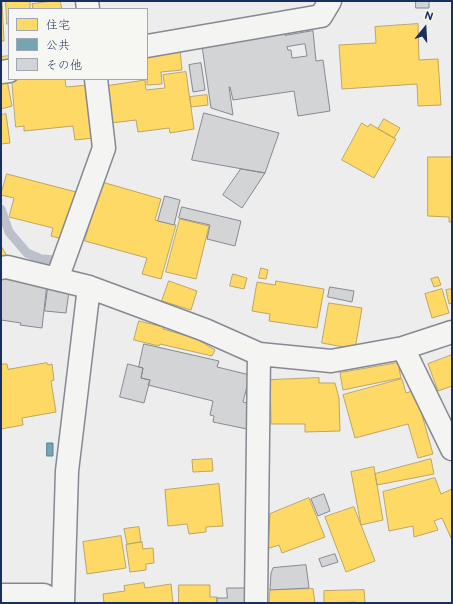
<!DOCTYPE html>
<meta charset="utf-8">
<style>
body{margin:0}
#map{position:relative;width:453px;height:604px;overflow:hidden;background:#ededed;font-family:"Balsamiq Sans","Klee One",sans-serif}
canvas{display:block}
.frame{position:absolute;inset:0;border:2px solid #1b2f5e;pointer-events:none}
.legend{position:absolute;left:8px;top:8px;width:140px;height:72px;box-sizing:border-box;background:#f6f6f2;border:1px solid #9ea6b7;margin:0;padding:5px 7px;list-style:none;font-size:12px;color:#1b2f5e}
.legend li{display:flex;align-items:center;gap:8px;height:20px}
.legend b{width:20px;border:1px solid #9ea6b7}
.north{position:absolute;left:405px;top:8px;width:40px;height:40px;-webkit-text-stroke:3px #f6f6f2;paint-order:stroke;rotate:18deg;font-size:11px;font-weight:700;line-height:16px;text-align:center;color:#1b2f5e}
.north::after{content:'';display:block;margin:auto;width:14px;height:18px;background:#1b2f5e;clip-path:polygon(50% 0,100% 100%,50% 72%,0 100%)}
</style>
<div id="map">
<canvas width="453" height="604"></canvas>
<div class="frame"></div>
<ul class="legend">
<li><b style="height:11px;background:#ffd966"></b>住宅</li>
<li><b style="height:11px;background:#76a5af"></b>公共</li>
<li><b style="height:11px;background:#d3d4d6"></b>その他</li>
</ul>
<div class="north">N</div>
</div>
<script>
const c = document.querySelector('canvas').getContext('2d');
c.lineJoin = 'round';
function paint(path, color) { c.fillStyle = color; c.fill(path, 'evenodd'); }
function trace(path, color, width, dash) { c.strokeStyle = color; c.lineWidth = width; c.lineCap = dash ? 'butt' : 'round'; c.setLineDash(dash || []); c.stroke(path); }
const homes = new Path2D(`
 M1,1H2L4,41H1Z
 M6,1H30V9H9V24H7Z
 M54,1H60L62,9H33L32,4Z
 M418,24L419,60L438,59L441,105L418,106L417,84L342,89L339,45L376,43L375,27Z
 M180,50L182,70L161,72L162,84L147,85V54Z
 M9,56V62L2,64L1,57Z
 M186,72L194,129L170,133L169,128L138,132L136,120L111,123L105,86L145,80L146,90L165,88L163,75Z
 M12,79H65L66,87L88,85L93,138L75,140L73,126L24,131V126L16,127Z
 M7,80L12,106L1,109V82Z
 M207,95L208,105L191,107L190,97Z
 M6,114L10,143L1,144V115Z
 M384,119L400,128L394,138L378,129Z
 M362,123L368,127L370,124L396,139L374,178L342,160Z
 M428,157H452V222H449V217L428,216Z
 M7,174L80,193L67,240L51,236L53,228L9,217L14,198L1,195Z
 M102,182L161,199L155,220L176,225L161,279L142,274L147,258L85,241Z
 M180,219L209,226L196,279L166,272Z
 M1,246L7,256H1Z
 M261,268L268,270L266,279L259,278Z
 M233,274L247,278L244,289L230,286Z
 M438,277L441,285L434,287L431,279Z
 M169,281L197,291L191,310L162,301Z
 M276,281L324,289L317,328L269,321L270,314L252,311L257,282L275,285Z
 M442,289L449,313L432,318L425,294Z
 M452,289V303L449,304L446,290Z
 M329,303L362,308L355,349L322,343Z
 M139,321L164,327L163,329L197,339L215,350L212,356L160,344L159,346L134,340Z
 M452,355V386L438,391L428,364Z
 M47,363L48,365L52,364L54,380L51,381L56,412L22,418L23,425L1,429V364H7L8,369Z
 M398,363L401,378L343,390L340,373Z
 M319,378V383H335L339,398L340,431L305,432V424H271L270,380Z
 M402,379L406,393L415,390L433,454L418,458L408,424L355,438L343,395Z
 M212,459L213,471L193,472L192,460Z
 M431,459L434,474L377,485L375,474Z
 M374,467L383,520L361,525L351,472Z
 M435,478L441,494L452,489V540L442,518L434,521L438,530L414,537L413,526L389,531L383,492Z
 M219,484L223,526L206,527V532L189,534L187,524L168,526L165,490Z
 M309,498L325,537L282,553L279,545L270,548L268,547L270,514Z
 M354,507L375,561L346,572L325,517Z
 M139,527L141,542L127,544L124,529Z
 M121,536L126,568L87,574L83,542Z
 M142,542L143,549L153,548L154,563L146,564V570L130,572L126,545Z
 M144,583L145,588L171,584L173,603H104L103,594L125,591L124,586Z
 M179,585H210V597H217V603H179Z
 M313,589L315,603H269L270,590Z
 M364,590L365,603H356V602L324,603V591Z`);
paint(homes, '#ffd966');
trace(homes, '#bba664', 1);
const public = new Path2D(`
 M47,443H53V456H47Z`);
paint(public, '#76a5af');
trace(public, '#5b8297', 1);
trace(new Path2D(`
 M1,209L9,232L27,253L41,259L58,260`), '#bbc0cb', 9);
const building = new Path2D(`
 M416,1H429V8H416Z
 M313,31L316,61L323,60L330,111L298,116L294,91L233,100L230,87H229L233,115L211,108L202,46L285,33V35ZM305,44L307,56L292,58L291,50H288L287,47Z
 M201,63L205,90L193,92L189,65Z
 M204,113L279,133L265,173L192,160Z
 M241,169L265,173L242,208L223,195Z
 M165,196L180,200L174,225L158,221Z
 M182,207L241,221L235,246L207,239L210,225L179,218Z
 M1,279L47,283L42,328L20,325L21,323L1,320Z
 M330,287L354,291L352,302L328,297Z
 M48,288L69,291L66,313L45,311Z
 M144,344L219,361L217,367L250,375L243,402L251,404L247,429L213,422L214,416L210,415L213,401L148,385L150,380L141,378L143,368L139,367Z
 M128,364L143,368L141,378L150,380L144,403L120,397Z
 M324,494L330,511L318,516L311,499Z
 M335,554L338,562L322,567L319,559Z
 M306,565L309,588L270,590L271,573L273,568Z
 M227,588H248V603H217V598H227Z`);
paint(building, '#d3d4d6');
trace(building, '#868992', 1);
const minor = new Path2D(`
 M87,1L88,9
 M147,46L321,16L330,1
 M1,72L9,71
 M1,268L7,267L89,287L205,330L259,354L331,361L403,348L452,332
 M57,279L104,148L96,79
 M403,348L452,449
 M1,595H44L57,603
 M63,603L67,471L89,287
 M256,603L259,354`);
trace(minor, '#868992', 25);
trace(minor, '#f4f4f2', 22);
</script>
